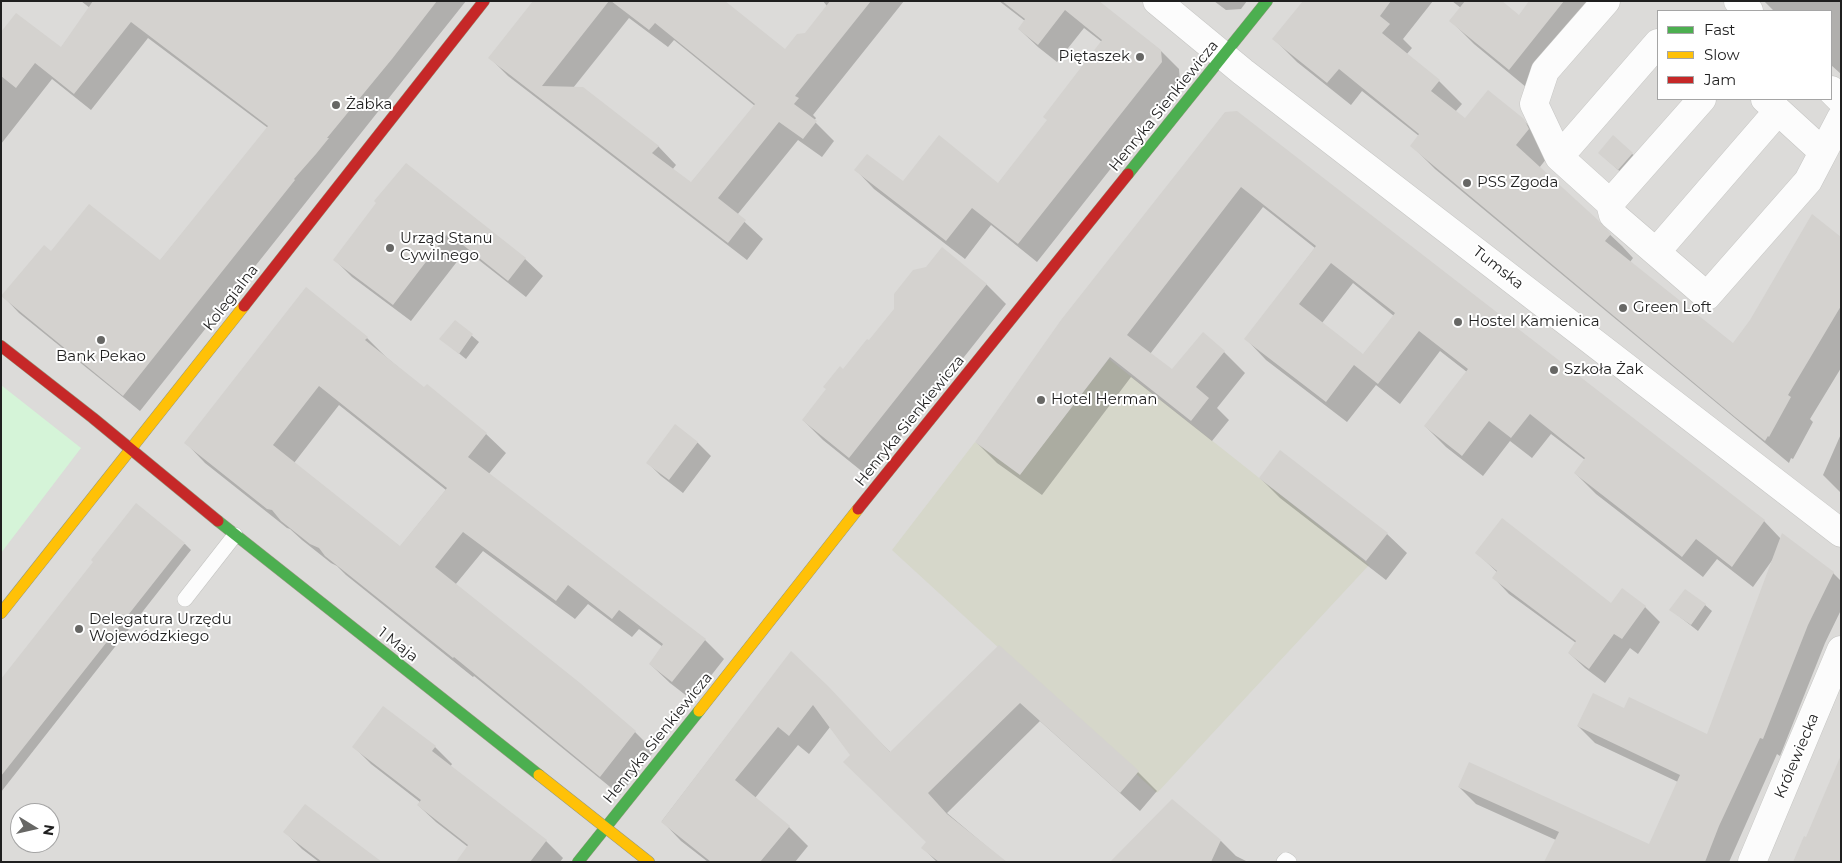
<!DOCTYPE html>
<meta charset="utf-8">
<style>
body{margin:0}
#map{position:relative;width:1842px;height:863px;overflow:hidden;background:#edece8;font-family:Montserrat,sans-serif}
canvas{display:block}
.frame{position:absolute;inset:0;border:2px solid #1f1f1f;pointer-events:none}
.legend{position:absolute;left:1657px;top:10px;width:175px;height:90px;box-sizing:border-box;background:#fff;border:1px solid #a5a5a5;margin:0;padding:6px 9px;list-style:none;font-size:15px;color:#1f1f1f}
.legend li{display:flex;align-items:center;gap:10px;height:25px}
.legend b{width:25px;border:1px solid #a5a5a5}
.north{position:absolute;left:10px;top:803px;width:50px;height:50px;box-sizing:border-box;background:#fff;border:1px solid #a5a5a5;border-radius:50%;rotate:99deg;font-size:14px;font-weight:700;line-height:20px;text-align:center;color:#1f1f1f}
.north::after{content:'';display:block;margin:auto;width:18px;height:22px;background:#676765;clip-path:polygon(50% 0,100% 100%,50% 72%,0 100%)}
</style>
<div id="map">
<canvas width="1842" height="863"></canvas>
<div class="frame"></div>
<ul class="legend">
<li><b style="height:6px;background:#4caf50"></b>Fast</li>
<li><b style="height:6px;background:#ffc107"></b>Slow</li>
<li><b style="height:6px;background:#c62828"></b>Jam</li>
</ul>
<div class="north">N</div>
</div>
<script>
const c = document.querySelector('canvas').getContext('2d');
c.lineJoin = 'round';
function paint(path, color) { c.fillStyle = color; c.fill(path, 'evenodd'); }
function trace(path, color, width, dash) { c.strokeStyle = color; c.lineWidth = width; c.lineCap = dash ? 'butt' : 'round'; c.setLineDash(dash || []); c.stroke(path); }
function label(font, color, halo, rows, align = 'center') {
  c.font = font + ' Montserrat,sans-serif'; c.lineWidth = 4; c.setLineDash([]); c.textBaseline = 'middle'; c.strokeStyle = halo; c.fillStyle = color; for (const [text, x, y, turn = 0] of rows) {
    c.save(); c.translate(x, y); c.rotate((+turn || 0) * Math.PI / 180); c.textAlign = isNaN(turn) ? turn : align; if (halo) c.strokeText(text, 0, 0); c.fillText(text, 0, 0); c.restore();
  }
}
paint(new Path2D(`
 M1,1H1841V862H1ZM1658,11H1831V99H1658ZM20,813H50V843H20Z`), '#dcdbd9');
paint(new Path2D(`
 M1109,359L1369,565L1157,793L892,550L975,442L1020,474Z`), '#d6d7ca');
paint(new Path2D(`
 M1,385L81,448L1,553Z`), '#d5f4d8');
paint(new Path2D(`
 M81,1H466L140,411L19,313L3,296L52,253L160,261L268,128L148,38L91,110L52,79L1,144V34L61,48L90,8Z
 M534,1H723L785,51L806,34L827,6L823,1H904L813,115L816,118L814,121L834,141L822,157L798,140L737,215L763,239L747,260L508,76L490,58ZM629,18L668,47L674,40L755,106L691,183L672,170L676,165L658,146L573,88Z
 M999,1H1097L1160,50L1179,69L1180,81L1037,262L991,225L965,259L874,189L856,170L903,183L998,184L1049,120L1102,42L1084,28L1057,62L1038,47L1019,29L1025,21Z
 M1214,1H1247L1241,9L1226,10Z
 M1304,1H1433L1403,39L1412,48L1406,55L1439,81L1462,104L1455,112L1465,120H1523L1547,144L1551,153L1539,168L1622,246L1633,258L1630,262L1733,345L1841,237V368L1810,419L1813,422L1793,459L1791,458L1789,463L1435,169L1412,146L1419,136L1362,91L1351,105L1297,62L1274,39Z
 M1452,1H1500L1519,16L1531,1H1603L1532,92L1474,44L1451,21L1461,8Z
 M1764,1H1841V74L1831,65V11H1774Z
 M1225,113L1764,521L1781,539L1833,573L1841,581V610L1825,643L1780,756L1777,754L1729,862H1548L1556,840L1476,804L1459,787L1650,845L1678,782L1595,743L1578,726L1624,710L1708,736L1773,559L1753,587L1717,559L1703,577L1596,494L1575,473L1585,460L1551,434L1532,458L1510,441L1483,476L1446,447L1425,426L1467,372L1440,351L1400,404L1376,385L1347,422L1266,360L1246,339L1315,248L1263,207L1150,354L1172,371L1224,352L1245,373L1217,408L1229,420L1212,441L1131,377L1042,495L997,463L976,442ZM1353,283L1394,316L1363,355L1322,323Z
 M1613,137L1639,160L1625,176L1606,159Z
 M406,164L525,259L543,276L526,297L466,250L411,321L352,277L335,260Z
 M986,284L1006,304L869,477L823,440L803,420L843,370L869,342Z
 M455,321L479,342L466,359L441,339Z
 M367,338L386,357L424,389L486,434L506,453L488,475L705,640L724,659L692,700L670,683L650,664L663,647L639,629L632,637L588,604L575,619L483,551L455,585L635,732L654,751L620,795L474,676L473,677L346,575L337,566L331,563L302,540L290,529L287,528L205,463L186,443ZM339,405L446,490L400,547L294,463Z
 M676,426L698,443L711,456L683,493L661,476L648,463Z
 M1841,434V493L1823,475Z
 M1260,478L1387,534L1407,553L1386,580L1280,498Z
 M185,544L191,550L1,792V681L95,562Z
 M1477,553L1611,605L1645,607L1660,622L1638,654L1630,648L1605,683L1585,668L1569,653L1576,643L1509,594L1494,578L1498,573Z
 M1705,605L1712,611L1698,631L1671,610Z
 M999,647L1138,772L1157,791L1140,811L1040,721L947,813L1005,862H937L923,848L927,842L851,755L830,727L809,754L798,745L755,798L789,827L808,846L795,862H708L681,841L662,821L791,653L891,753Z
 M354,747H435L452,764L450,767L546,841L563,858L560,862H457L468,847L436,822L418,805L420,802L371,764Z
 M285,832L379,862H319L302,849Z
 M1221,841L1236,856L1248,862H1112Z`), '#0003');
paint(new Path2D(`
 M93,1H437L392,59L327,138H329L316,154L294,179L295,180L123,396L1,296L44,245L51,251L89,204L160,260L268,126L131,22L74,94L35,63L16,88L1,76V32L16,13L61,47Z
 M533,1H609L542,86L583,87L659,146L652,153L691,182L755,104L655,23L649,30L611,1H725L785,49L797,34L805,33L830,1H871L795,96L799,98L794,104L817,121L803,139L779,122L718,198L746,220L728,243L488,58Z
 M1002,1H1099L1161,50L1162,62L1018,244L972,208L946,241L854,170L867,154L903,181L939,135L998,183L1047,120L1043,117L1102,40L1065,10L1038,45L1018,29L1025,19Z
 M1303,1H1391L1380,16L1390,24L1382,33L1440,80L1431,91L1465,118L1488,90L1524,119L1529,129L1516,145L1599,221L1611,234L1605,241L1733,343L1750,320L1812,214L1841,237V306L1788,395L1791,397L1769,437L1768,436L1765,441L1735,417L1410,146L1419,134L1339,69L1327,83L1272,39Z
 M1465,1H1502L1519,15L1529,1H1564L1509,70L1449,21Z
 M1237,111L1765,520L1732,567L1696,539L1682,557L1574,473L1585,458L1530,414L1511,438L1489,421L1462,456L1424,426L1468,369L1419,331L1378,384L1354,365L1326,402L1244,339L1316,246L1241,187L1127,335L1172,369L1203,332L1225,351L1196,387L1209,398L1191,421L1110,357L1020,475L975,442L1061,320L1225,112ZM1331,263L1395,313L1363,354L1299,304Z
 M1613,135L1633,153L1618,170L1598,153Z
 M406,163L526,258L508,281L448,233L393,305L333,260L376,203L374,201Z
 M942,247L987,284L849,458L802,420L826,389L823,387L840,366L843,369L867,339L869,340L894,309V294L913,270L926,267Z
 M306,287L368,337L365,340L424,387L427,384L487,433L468,457L706,639L672,682L649,664L663,644L619,610L612,619L568,585L556,601L463,532L435,567L580,683L636,731L600,777L454,657L453,658L325,556L319,548L310,544L281,521L272,510L267,509L184,443ZM319,386L447,488L400,546L273,445Z
 M455,320L473,334L459,354L439,339Z
 M675,424L698,442L669,480L646,463Z
 M1280,450L1388,533L1366,561L1259,478Z
 M136,503L185,543L1,776V679L93,562L91,560Z
 M1502,518L1611,603L1622,588L1646,606L1622,639L1614,634L1589,669L1568,653L1576,641L1492,578L1497,571L1475,553Z
 M1782,533L1834,572L1808,625L1763,739L1760,738L1719,826L1705,862H1544L1559,832L1458,787L1469,762L1649,844L1680,775L1577,726L1593,693L1624,708L1629,697L1707,734Z
 M1685,589L1706,604L1691,625L1669,610Z
 M999,645L1139,771L1120,793L1020,703L928,793L947,814L1007,862H939L921,848L926,842L843,762L850,755L813,705L789,736L778,727L735,780L790,826L760,862H711L661,822L791,651L828,686L890,752Z
 M383,706L436,746L432,751L547,840L530,862H456L468,845L417,805L421,800L352,747Z
 M1841,755V862H1793L1804,836L1806,837Z
 M1172,799L1221,840L1211,862H1110Z
 M305,804L382,862H322L283,832Z`), '#d4d2cf');
const lane = new Path2D(`
 M185,599L235,535
 M1284,862L1286,860L1289,862`);
const street = new Path2D(`
 M1157,1L1243,72L1841,533
 M1606,1L1545,71L1534,104L1559,157L1610,203L1613,215L1707,296L1808,181L1841,118
 M1738,1L1749,11
 M1831,90L1841,100
 M1765,99L1823,152
 M1559,157L1658,43
 M1610,203L1702,99
 M1656,252L1778,111
 M1752,862L1841,650`);
const fast = new Path2D(`
 M1128,174L1267,1
 M218,521L539,775
 M578,862L699,711`);
const slow = new Path2D(`
 M1,613L244,306
 M699,711L858,509
 M539,775L649,862`);
const jam = new Path2D(`
 M244,306L484,1
 M1,346L93,418L218,521
 M858,509L1128,174`);
trace(lane, '#c6c6c4', 16);
trace(street, '#c6c6c4', 29);
trace(fast, '#94987f', 12);
trace(slow, '#94987f', 12);
trace(jam, '#94987f', 12);
trace(lane, '#fcfcfc', 15);
trace(street, '#fcfcfc', 28);
trace(fast, '#4caf50', 11);
trace(slow, '#ffc107', 11);
trace(jam, '#c62828', 11);
for (const [x, y, r, color] of [
 [1140,57,5,"#676765"],
 [336,105,5,"#676765"],
 [1467,183,5,"#676765"],
 [390,248,5,"#676765"],
 [1623,308,5,"#676765"],
 [1458,322,5,"#676765"],
 [101,340,5,"#676765"],
 [1554,370,5,"#676765"],
 [1041,400,5,"#676765"],
 [79,629,5,"#676765"]
]) { const dot = new Path2D(); dot.arc(x, y, r, 0, 2 * Math.PI); c.fillStyle = color; c.fill(dot); trace(dot, '#fff', 2); }
label('15px', '#1f1f1f', '#fff', [
 ["Piętaszek",1130,57,"right"],
 ["Żabka",346,105],
 ["PSS Zgoda",1477,183],
 ["Urząd Stanu",400,239],
 ["Cywilnego",400,256],
 ["Green Loft",1633,308],
 ["Hostel Kamienica",1468,322],
 ["Bank Pekao",101,357,"center"],
 ["Szkoła Żak",1564,370],
 ["Hotel Herman",1051,400],
 ["Delegatura Urzędu",89,620],
 ["Wojewódzkiego",89,637]
], 'left');
label('15px', '#1f1f1f', '#fff', [
 ["Henryka Sienkiewicza",1164,106,-51],
 ["Tumska",1498,268,38],
 ["Kolegialna",231,298,-52],
 ["Henryka Sienkiewicza",910,421,-51],
 ["1 Maja",398,645,38],
 ["Henryka Sienkiewicza",658,738,-51],
 ["Królewiecka",1797,756,-67]
]);
</script>
